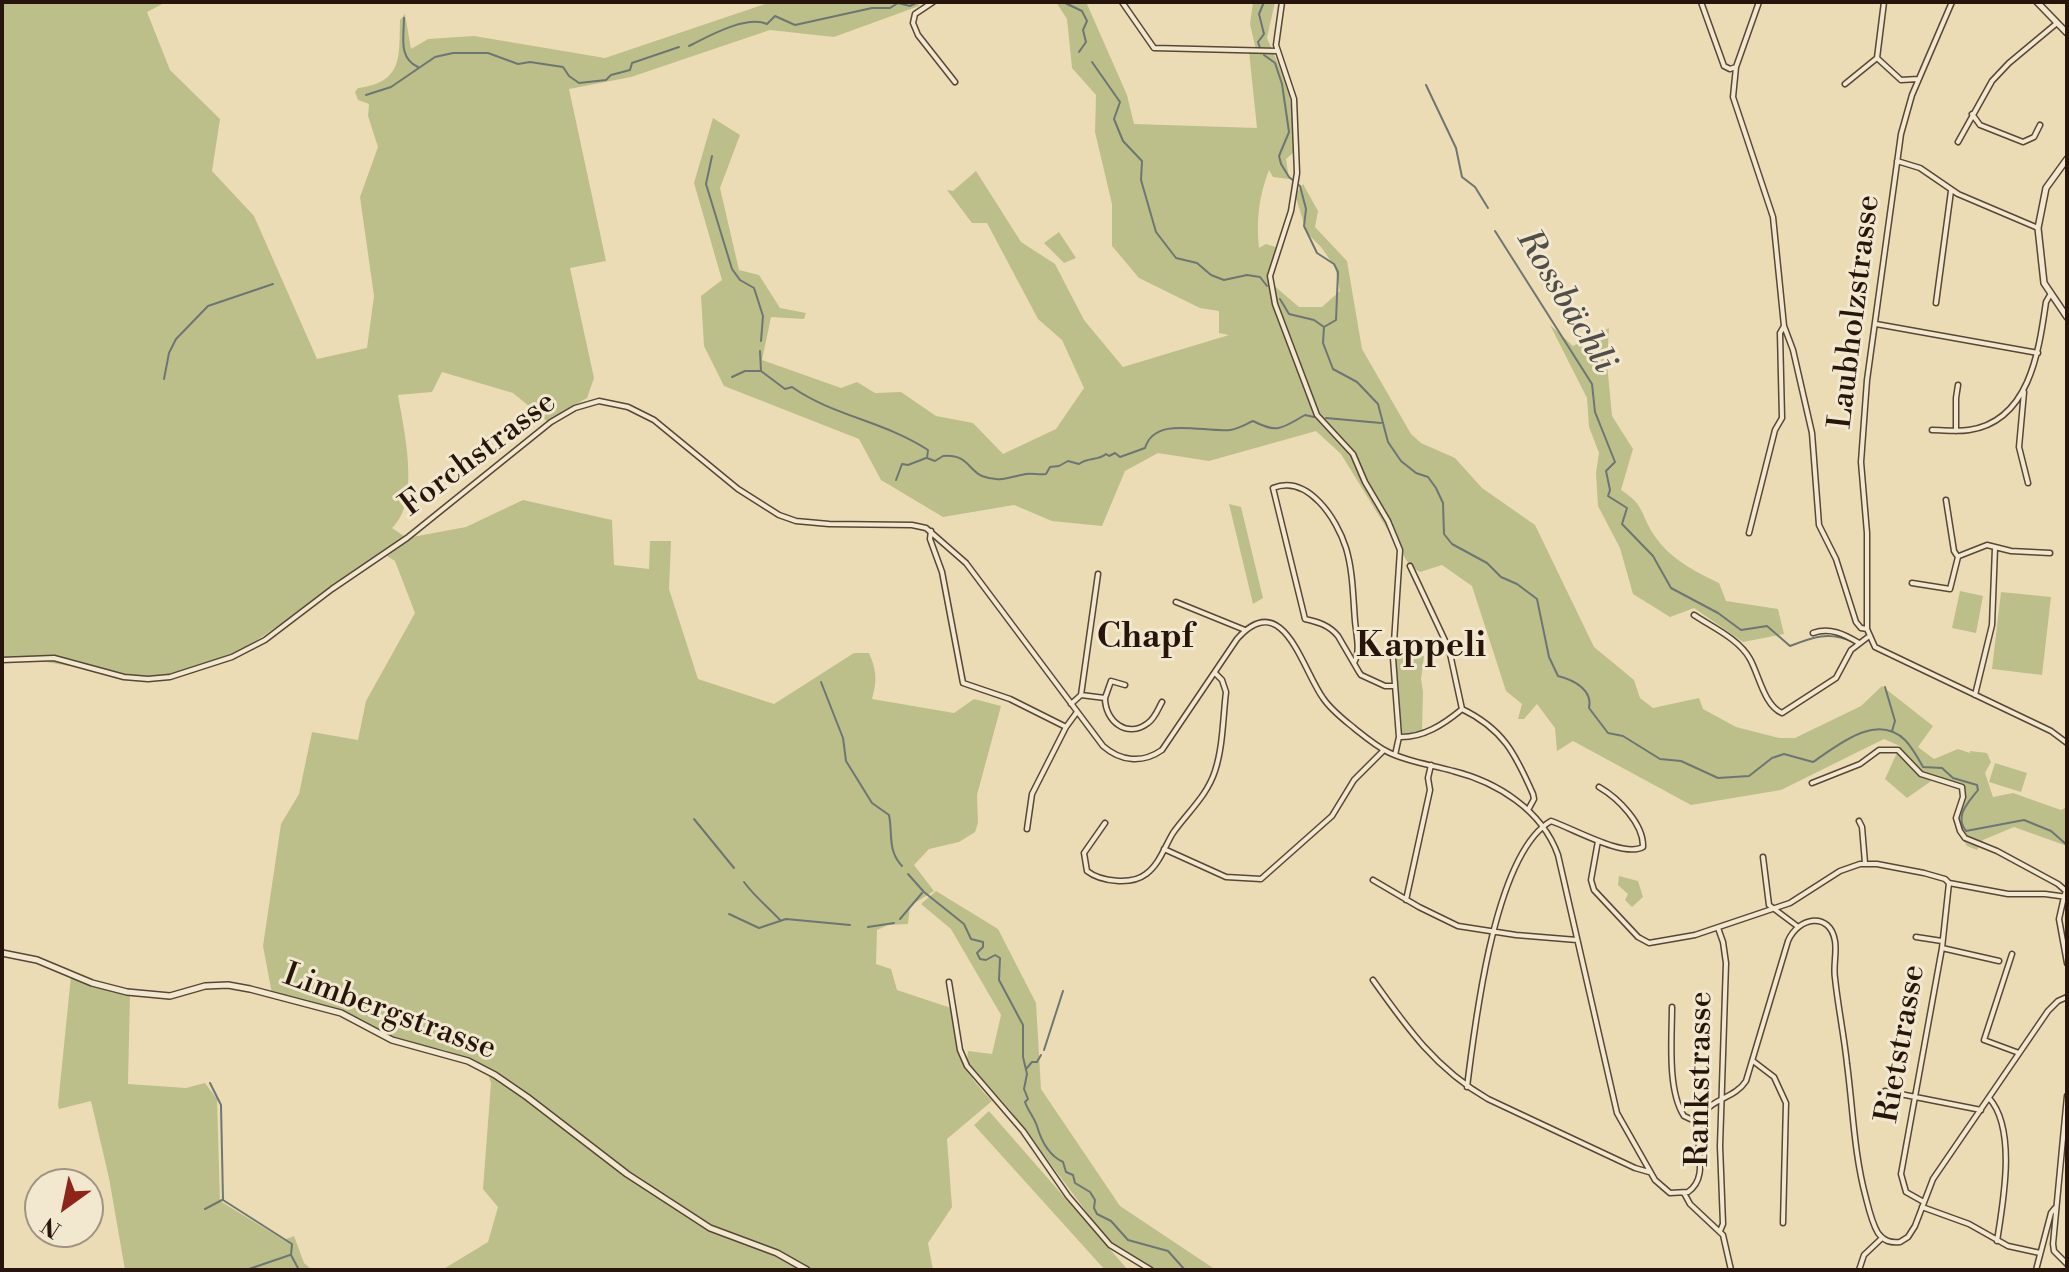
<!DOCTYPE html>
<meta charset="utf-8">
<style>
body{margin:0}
#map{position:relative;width:2069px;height:1272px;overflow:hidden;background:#ebdcb5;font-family:"Libre Bodoni",serif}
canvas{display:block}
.frame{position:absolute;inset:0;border:4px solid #27140b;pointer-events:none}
.north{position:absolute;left:24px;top:1168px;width:80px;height:80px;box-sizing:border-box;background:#f2e8cf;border:2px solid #a19381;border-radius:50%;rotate:213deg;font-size:22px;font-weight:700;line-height:32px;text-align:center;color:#27140b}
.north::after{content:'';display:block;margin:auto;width:28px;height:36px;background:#8f2418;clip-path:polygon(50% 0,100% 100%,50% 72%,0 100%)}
</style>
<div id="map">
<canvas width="2069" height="1272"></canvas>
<div class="frame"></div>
<div class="north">N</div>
</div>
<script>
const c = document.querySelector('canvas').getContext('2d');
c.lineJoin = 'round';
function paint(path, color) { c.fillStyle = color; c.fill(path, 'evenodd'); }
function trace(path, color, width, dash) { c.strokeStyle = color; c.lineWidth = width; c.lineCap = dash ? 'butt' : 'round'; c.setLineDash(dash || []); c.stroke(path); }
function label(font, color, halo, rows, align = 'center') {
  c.font = font + ' "Libre Bodoni",serif'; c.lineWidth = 6; c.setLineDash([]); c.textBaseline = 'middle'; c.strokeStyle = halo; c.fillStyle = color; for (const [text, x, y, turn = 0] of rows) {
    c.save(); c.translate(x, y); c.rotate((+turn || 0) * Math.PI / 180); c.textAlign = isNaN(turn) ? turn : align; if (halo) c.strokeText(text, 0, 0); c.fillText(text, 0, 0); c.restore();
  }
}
paint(new Path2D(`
 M2,2H166L147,12L170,70L220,119L212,171L254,216L317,359L367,348L374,296L360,197L378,147L368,116L369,104L358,100L355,92L358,88C403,82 399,58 400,20L405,14L411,49L428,39L474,36L605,58L771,2H918L919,6L834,37L770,30L631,77L569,89L606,261L570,268L594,378L587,398L547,421L513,393L442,372L432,392L398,395C404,430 421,502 392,528L407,538L466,527L523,500L612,520L614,565L649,569L650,541H671L669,589L698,679L774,704L854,653H869C877,671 877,681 872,699L954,713L974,699L1001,706L977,795L978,823L975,832L959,842L929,849L914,865L934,891L910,906L908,924L888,925L877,930L876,964L891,969L897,990L951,1008C959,1056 957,1064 992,1101L947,1139L952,1207L928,1243L933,1270H442L488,1242L498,1207L483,1189L491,1083L486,1068L445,1050L402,1041L334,1009L272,994L263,946L281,824L299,794L312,732L358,740L366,701L415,613L395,561L384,554L232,657L170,677L148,679L34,660L2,661Z
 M1056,2L1087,4L1127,95L1134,124L1257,128L1249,51L1256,50L1250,24L1253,2H1275L1267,38L1288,87L1292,112L1293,153L1286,159L1289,179L1273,177L1269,170C1259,196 1256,220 1259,248L1266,244L1279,248L1272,284L1299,307H1322L1340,291L1335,267L1321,247L1307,233L1295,195L1303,184L1318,211L1315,227L1347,261L1362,349L1411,434L1421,443L1455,458L1482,488L1535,525L1594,647L1634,680L1640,698L1653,708L1699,698L1703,709L1736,727L1779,738H1795L1861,706L1882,686L1933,726L1918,747L1934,759L1958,749L1970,753V751L1987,753L1991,762L1985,773L1993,797L2013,793L2061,810L2067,807V846L2014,827L1983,840L1977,850L1967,846L1955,827L1964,797L1954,782L1937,777L1907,798L1885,779L1900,746L1884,739L1781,790L1691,805L1573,741L1557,751L1555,728L1537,704L1524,719H1518L1522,704L1506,691L1472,586L1442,565L1420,572L1410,566L1341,454L1316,431L1209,461L1158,453L1125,471L1102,526L1052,521L1014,505L943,517L881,480L859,439L724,386L704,346L701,296L722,280L694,183L713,118L740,135L720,188L739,270L759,275L780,308L806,313L804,319L771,317L762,360L841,388L857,382L875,393L901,392L936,416L973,423L1003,454L1056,429L1084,388L1062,340L1038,319L987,223H972L947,190L953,191L976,171L1021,242L1055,264L1084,320L1123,367L1229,335L1219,333V311L1200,308L1139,278L1112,246V204L1095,132L1096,95L1072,68L1067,19Z
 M1059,232L1076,258L1064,263L1044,243Z
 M1550,325L1573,346L1609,328L1607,363L1612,416L1633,449L1621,490C1645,505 1640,514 1654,535C1670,559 1694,571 1719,583L1726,601L1778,609L1784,634L1743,642L1694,608L1670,617L1633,594L1620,548L1598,506L1596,473L1599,453L1589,427L1587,398Z
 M1229,504L1241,507L1263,598L1253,604Z
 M1960,591L1983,596L1976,633L1952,628Z
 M2001,592L2051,597L2042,675L1992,669Z
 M1417,656H1424L1421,679L1423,692L1422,731L1413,734L1402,733L1395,659Z
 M1995,763L2027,773L2021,792L1989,782Z
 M1619,876L1638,881L1643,897L1632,907L1625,900L1628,894L1618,885Z
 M936,891L998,929L1036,1003L1041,1089L1120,1206L1216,1270H1155L1109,1242L1010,1110L967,1061L968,1051L992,1054L1001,1015L951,929L921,904Z
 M71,976L130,993L128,1084L186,1088L205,1083L217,1099L220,1201L284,1240L294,1236L304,1263L312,1270H125L109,1178L91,1101L59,1109L58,1105Z
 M989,1111L1128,1270H1105L974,1125Z`), '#bcbf8a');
trace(new Path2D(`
 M1063,2L1082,11L1087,21L1083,30L1086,42L1079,52
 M404,18C404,36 398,58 418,67
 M689,46C709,36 746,15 767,24L775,16L795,25L872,8H890L898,3L910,6L918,2
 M1260,48L1258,42L1264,34L1259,14L1264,2
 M1264,55L1275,63L1282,84L1289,132L1279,156L1281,164L1289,177L1300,186L1306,209L1304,226L1317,253L1334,264L1338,272L1336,320L1324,327L1323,343L1333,369L1357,382L1378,404L1388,442L1401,461L1416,473L1428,477L1436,488L1443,503L1444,534L1452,544L1487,563L1501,577L1517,584L1537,599L1549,657L1558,676C1574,680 1593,690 1589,708L1608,733L1623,736L1660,759L1681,761L1718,778L1749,776L1772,758L1784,754L1813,762C1838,745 1877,712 1905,740C1912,747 1918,758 1923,767L1942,768L1953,778L1977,785L1978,790C1968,803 1954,816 1966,831L2024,820L2051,831L2067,845
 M1092,62L1120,102L1114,119L1123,141L1142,161L1141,180L1156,232L1176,258L1197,263L1211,275L1224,280L1247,275L1260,277L1267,286
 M1426,85L1456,148L1462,177L1475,187L1488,208
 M366,95L391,87L435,57L453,53H488L518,64L530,62L563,67L569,76L579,83L606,80L611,75L630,70L632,63L679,47
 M712,156L706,184L732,269L740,280L754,288L763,316L761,341
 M1495,231L1592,384L1595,412L1615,462L1606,471L1610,490L1608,496L1627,508L1622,524L1653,556L1671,588L1718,613L1741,630L1767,626L1790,646C1813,637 1829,631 1853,642
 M1280,299L1289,314L1314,320L1324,327
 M760,351L761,371L785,389L792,387C833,416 884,421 928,450L927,458L935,461L943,456C968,454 968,470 982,476C1000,483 1009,477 1026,474C1033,473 1038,475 1046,474L1050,467L1059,466L1068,461L1079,464C1088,457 1098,461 1106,454L1109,456L1115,453L1120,457L1145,448C1155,415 1204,433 1230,430C1238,429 1246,424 1253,421C1278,434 1282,428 1305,415L1314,417
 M732,377L745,371H761
 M164,379L169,353L176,339L208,306L273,284
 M1326,418L1381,423
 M896,480L902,464L908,465L926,458
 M821,682L843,738L846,761L872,803L889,815C893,834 887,850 902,866
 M1885,687L1895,721L1892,731
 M694,819L734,868
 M908,874L924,892L964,924L971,939L983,942V947L977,953L980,959L986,960L995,955L1000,958L999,980L1023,1025V1057L1027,1074L1024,1089L1028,1099L1025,1102C1028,1111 1034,1117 1037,1126C1041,1140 1048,1155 1063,1162L1066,1172L1073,1175L1075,1183L1090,1192L1095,1200L1094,1208L1097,1214L1111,1221L1128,1240L1168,1251L1185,1270
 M744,882C755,897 768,907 781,921
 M729,914L759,928L786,919L850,925
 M900,919L922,893
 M868,927L894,923
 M1044,1050L1063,991
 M1026,1069L1032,1062H1037L1041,1055
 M210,1083L221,1105L223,1200L292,1244L291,1255L299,1270
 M205,1209L222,1200
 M246,1270L290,1255
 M785,1270H786`), '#6e7674', 2);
const minor = new Path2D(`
 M933,2L915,14L913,23L918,35L955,82
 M1122,2L1154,48L1277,51
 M1282,2L1276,45L1294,99L1297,173L1291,211L1270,276L1275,304L1317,415L1353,454L1365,482L1388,521L1400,550L1393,658L1399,737L1395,755
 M1701,2L1724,66L1730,69L1736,67
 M1759,2L1736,67L1733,97L1773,217L1784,326L1793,350L1812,433L1819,525L1836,559L1856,622L1861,628L1867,629
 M1952,2L1912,95L1901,134L1867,380L1861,462L1867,533V629L1875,647L2051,731L2067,743
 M1877,58L1884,2
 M1877,58L1901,80L1918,79
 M1845,84L1877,58
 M1972,114L1980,125L2023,142L2034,137L2040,125
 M1958,142L1992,81L2009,63L2057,23
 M1897,161L1920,168L1958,194L2038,228
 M1936,303L1951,191
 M1876,324L2038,353
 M2024,392L2019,447L2028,483
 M1932,430C1944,430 1957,432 1969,430C2030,421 2039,350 2046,302L2050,295
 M1956,431V398L1958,385
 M931,531L930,539L942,572L963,683L1010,699L1066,727
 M1749,533L1775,430L1782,418L1780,333L1784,326
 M1959,556L1987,545L2011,551L2050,553
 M1410,566L1449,649L1462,709
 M1912,583L1950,589L1958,557L1954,551L1946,500
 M1176,602L1245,630
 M1694,615C1712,627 1739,639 1750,659C1759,675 1764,705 1782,713L1836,678L1851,650L1868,637
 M1813,633C1830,627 1844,634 1859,643
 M2,660L54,658L124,677L148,679L170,677L232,657L265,640L332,589L407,538L551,422L575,408L599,401L628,407L654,420L738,489L779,515L796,521L829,524L912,525L926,528L966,563L1103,746C1120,761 1142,764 1162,750L1237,639C1283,587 1302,669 1323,698C1331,710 1343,719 1354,728C1364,736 1376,746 1388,752C1408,762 1432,765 1453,771C1497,782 1542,810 1558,855L1617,1113L1655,1180L1670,1193L1688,1192C1711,1176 1693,1144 1700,1121C1707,1098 1734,1100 1746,1081L1788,941C1798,917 1830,911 1835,941C1837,953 1833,966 1835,978C1838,1007 1844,1035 1847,1064C1853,1109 1854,1154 1866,1198C1869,1210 1872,1223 1878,1233C1884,1241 1890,1243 1900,1242L1908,1237L1915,1226L1933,1179L2048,1011L2058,1001L2067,997
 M1354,663C1361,651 1356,634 1355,621C1353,597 1353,571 1346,548C1337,519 1308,474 1273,488L1305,619C1318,622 1329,625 1338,636L1359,672L1361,675L1385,686H1394
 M1081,695L1105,698C1105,721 1127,739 1148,723C1155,718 1158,709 1162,702
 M1975,695L1992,625L1995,548
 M1105,698L1111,681L1125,685
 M1071,704L1081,695L1098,574
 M1462,709C1503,729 1515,753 1533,794L1534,799L1528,810
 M1399,737C1423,738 1444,724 1461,710
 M1812,783L1860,764L1879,750H1898L1921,774L1962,787L1963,797L1956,818L1960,831L1965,838L1997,851L2058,884L2066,891L2064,897
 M1859,821L1862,827L1865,863
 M1105,823L1084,853L1087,871C1101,882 1132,885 1146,874C1159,865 1165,846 1173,833C1187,813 1207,796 1215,771C1223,747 1223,717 1226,692L1222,680L1215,673
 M1027,829L1032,794L1066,727L1077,712
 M1598,841L1591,880L1594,890L1638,937L1649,943L1695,935L1790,903L1840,871L1860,864H1877L1924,873L1945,879L1949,883L2008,894H2045L2067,897
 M1164,849L1226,877L1261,879L1332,816L1354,780L1384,750
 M1763,857L1769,905L1797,926
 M1373,880L1419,907L1458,926L1516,935L1577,940
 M2064,897L2059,919L2067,963
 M1406,900L1430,790L1428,778L1431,765
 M1718,928L1723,942L1726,963L1720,1146L1723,1224L1720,1231
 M1916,937L1942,941
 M1942,948L1999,961
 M2012,954L1984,1040L2019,1053
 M1373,980C1407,1028 1436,1069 1488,1099L1635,1168L1649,1172
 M949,982L960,1050L967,1066L1023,1131L1068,1196L1110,1245L1151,1270
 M1672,1007C1672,1038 1667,1090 1684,1116L1699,1123
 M1753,1061L1774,1077L1786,1103L1783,1223
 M1467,1087C1475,1024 1494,854 1551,821C1572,828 1624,858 1643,847C1644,824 1618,798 1599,787
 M1885,1091L1981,1110
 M2067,1096L2053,1244L2054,1251L2067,1264
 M1989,1098C2017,1129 2003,1203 1997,1241
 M1684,1193L1690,1204L1723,1235L1731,1270
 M1922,1201L1906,1192L1901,1174L1942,948L1949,883
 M1922,1207L1969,1224L2008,1246L2040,1253
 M1859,1270L1864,1255L1882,1238
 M2036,1270L2051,1213L2055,1208`);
const tertiary = new Path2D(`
 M2037,2L2067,33
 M2067,159L2046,188L2038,228L2044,283L2067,317
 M2,953L37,960L92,983L127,992L170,996L205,986L228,985L250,989L341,1013L392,1040L468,1061L495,1075L527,1097L627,1174L710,1228L777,1253L807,1270`);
trace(minor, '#584636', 7);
trace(tertiary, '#584636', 8);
trace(minor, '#f2e8cf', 4);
trace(tertiary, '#f2e8cf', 5);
label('32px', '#27140b', '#f2e8cf', [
 ["Laubholzstrasse",1856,312,-83],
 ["Forchstrasse",479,455,-37],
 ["Limbergstrasse",389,1013,20],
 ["Rietstrasse",1902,1044,-80],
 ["Rankstrasse",1701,1079,-89]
]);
label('italic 34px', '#514d48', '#f2e8cf', [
 ["Rossbächli",1565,302,59]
]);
label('bold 34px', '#27140b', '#f2e8cf', [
 ["Chapf",1145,639],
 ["Kappeli",1421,648]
]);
</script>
